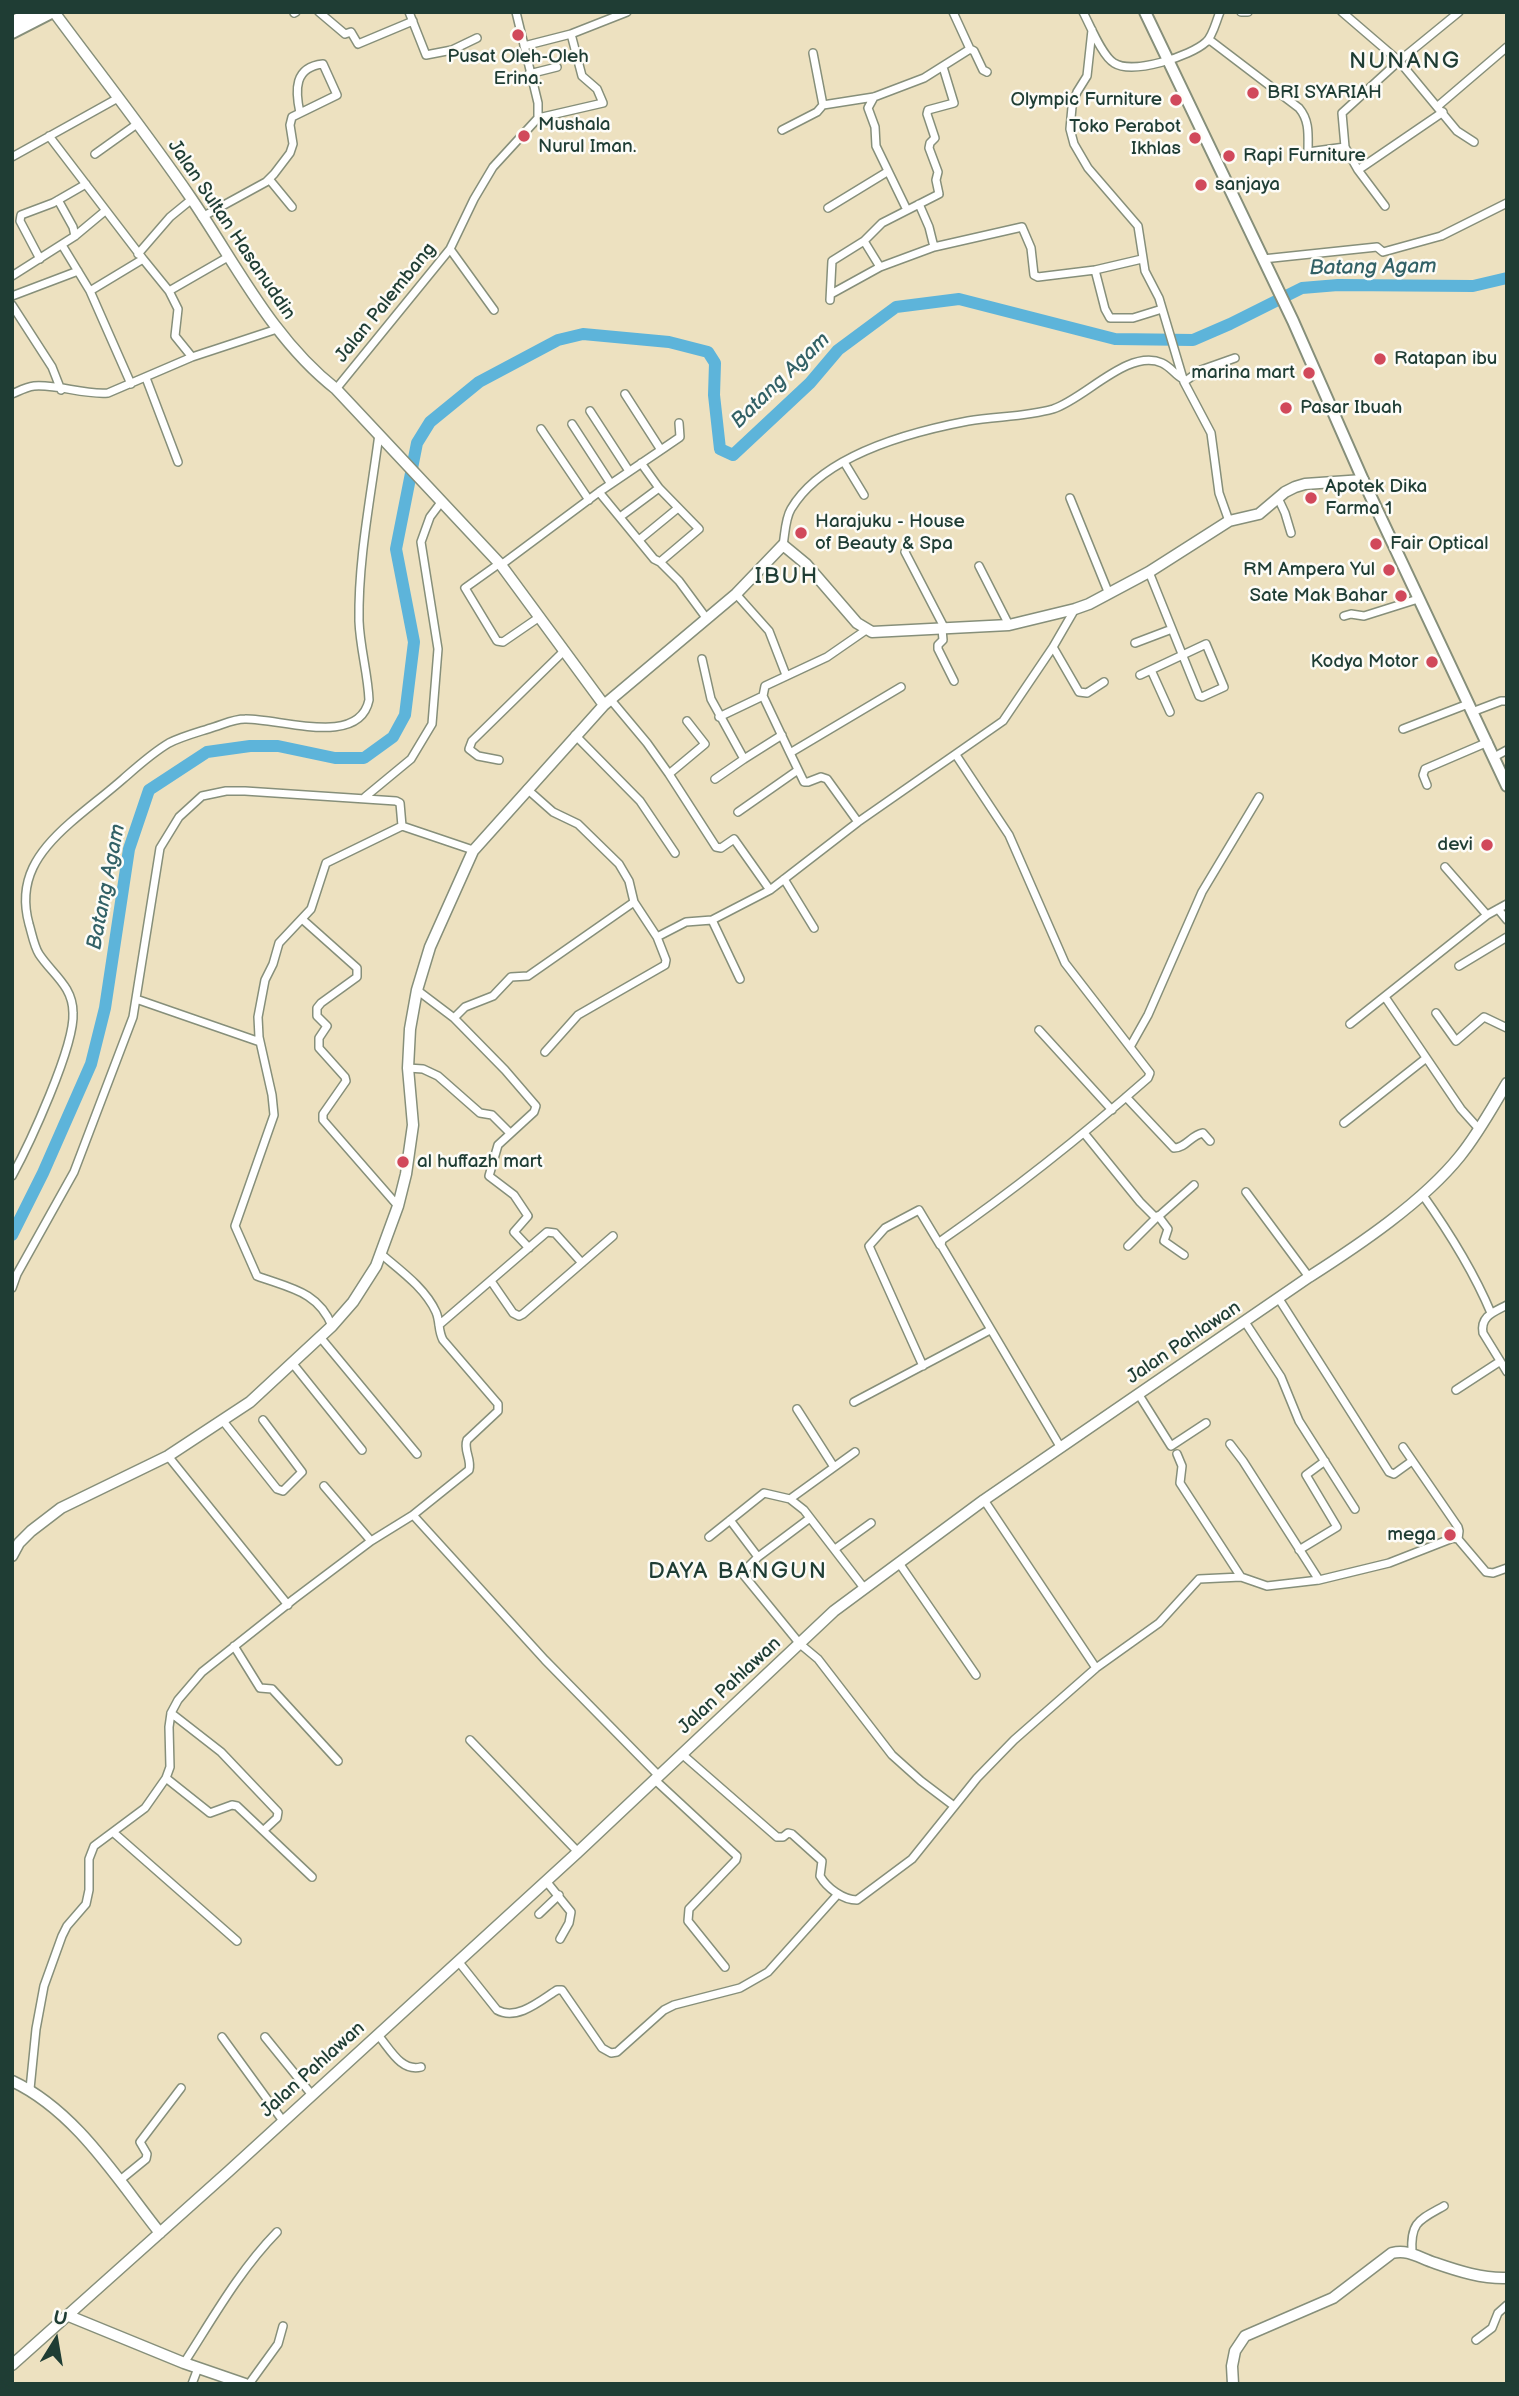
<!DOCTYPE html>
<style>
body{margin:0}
#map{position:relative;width:1519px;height:2396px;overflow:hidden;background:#ede1c0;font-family:"Balsamiq Sans",sans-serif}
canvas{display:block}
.frame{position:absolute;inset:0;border:14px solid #1f3d34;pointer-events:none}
.north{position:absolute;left:21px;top:2305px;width:70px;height:70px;-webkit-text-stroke:5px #fdfcf7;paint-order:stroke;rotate:11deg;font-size:19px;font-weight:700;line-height:28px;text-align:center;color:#1f3d34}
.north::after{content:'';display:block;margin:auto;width:24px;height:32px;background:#1f3d34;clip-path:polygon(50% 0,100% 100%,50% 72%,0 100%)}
</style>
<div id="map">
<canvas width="1519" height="2396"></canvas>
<div class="frame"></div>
<div class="north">U</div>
</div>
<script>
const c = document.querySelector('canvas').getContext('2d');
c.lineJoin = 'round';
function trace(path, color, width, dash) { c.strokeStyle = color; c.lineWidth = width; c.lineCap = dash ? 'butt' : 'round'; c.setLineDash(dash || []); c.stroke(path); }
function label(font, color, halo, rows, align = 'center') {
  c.font = font + ' "Balsamiq Sans",sans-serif'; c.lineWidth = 5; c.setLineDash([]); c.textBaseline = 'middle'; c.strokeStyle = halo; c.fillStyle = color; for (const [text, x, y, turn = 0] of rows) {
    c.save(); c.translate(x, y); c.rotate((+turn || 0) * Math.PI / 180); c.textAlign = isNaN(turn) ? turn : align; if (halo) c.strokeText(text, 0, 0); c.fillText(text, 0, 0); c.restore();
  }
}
trace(new Path2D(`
 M12,1235L43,1173L91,1064L105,1008L129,849L149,790L207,752L250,746H278L335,758H364L393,737L405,715L414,642L396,549L417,443L430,422L479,382L558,340L583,334L669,342L708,352L715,363L714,395L720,449L733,455L810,383L838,350L896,307L959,299L1115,339L1193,340L1230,324L1302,288L1338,285L1473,286L1507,278`), '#5db4da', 12);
const street = new Path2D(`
 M319,12L345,34L351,32L358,44L413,21
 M409,12L426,55L452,50L477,38
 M953,12L970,49L974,51L983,70L987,72
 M1083,12C1090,25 1102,56 1114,63C1133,75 1191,56 1206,42C1213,36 1216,21 1220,12
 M1241,12H1248
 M1342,12L1399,61L1459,12
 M294,13L296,12
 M1092,30L1087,76L1077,92L1072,107L1070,129L1074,144L1088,168L1138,226L1145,271L1159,298L1184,382L1211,433L1219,493L1229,521
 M1207,41H1211L1299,108C1310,121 1308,135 1308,152L1345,147
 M524,46L571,34L627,12
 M813,53L823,105
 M529,74L557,67
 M874,97L868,108L875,127L876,146L907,210
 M1438,106L1507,47
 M538,118L603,103L597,89L582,76L571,34
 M782,130L817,112L823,105L874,97L924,78L970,49
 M49,136L143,259
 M95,154L137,124
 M12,157L118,98
 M1358,170L1443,112
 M269,179L292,207
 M58,200L73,227L75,236
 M919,204L929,227L934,247
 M1385,206L1358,170L1345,147L1342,113L1399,61L1457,131L1474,142
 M828,208L887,172
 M202,217L266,182L274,174L290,153L293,144L290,125L292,117L337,95L323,64C294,67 295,90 300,113
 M864,241L880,267
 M62,245L90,291L131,384
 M450,249L494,310
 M138,254L170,217L192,199
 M40,259L20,221L21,215L53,203L86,184
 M1263,259L1377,247L1383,252L1441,236L1507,203
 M1095,270L1142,259
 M12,276L75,236L105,211
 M90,291L143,259L169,291L228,257
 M169,291L178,309L175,336L192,357
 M831,294L880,267L934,247L1022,227L1031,248L1034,275L1038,277L1095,270L1105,309L1110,318H1133L1162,309
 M12,296L78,271
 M830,300L832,261L864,241L882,223L939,194L936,180L938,172L929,148L930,143L935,138L927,114L928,110L954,103L943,67
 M12,305L52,367L61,390
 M146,378L178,462
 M1184,382L1201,370L1235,358
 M336,389L450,249L474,199L493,167L538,118V103L516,12
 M12,394C19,391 26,387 34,386C58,384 83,395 108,393L192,357L277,329
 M590,411L629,471
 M572,424L611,484
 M541,429L589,500
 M661,450L680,437L679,423
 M844,462L864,495
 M599,492L654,559L660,562L699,529L659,488L641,463
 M1070,498L1109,594
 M1278,498L1285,513L1291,533
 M620,517L659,488
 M639,540L678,508
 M783,545C785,535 785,519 791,509C823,455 910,432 968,421C997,416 1025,417 1053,409C1085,399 1128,348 1162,363C1171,367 1175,375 1183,379
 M905,552L945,629
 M660,562L679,581L707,619
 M500,563L465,588L497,641L503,642L538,618
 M501,565L599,492L661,450L625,394
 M979,566L1009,625
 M736,594L769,631L786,675
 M1344,616L1351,614L1364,616L1418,599
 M942,629L943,640L938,645V649L954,681
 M866,630L827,657L765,686L763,696L790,753L901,687
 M1135,643L1172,629
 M1053,647L1079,692L1087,693L1104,682
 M702,659L711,699L744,759L782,735
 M1151,670L1170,712
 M1140,675L1206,644L1224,687L1202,697L1199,696L1149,572
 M611,700L647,743L669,774L705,744L687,721
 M1472,712L1501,701H1507
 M719,717L763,696
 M1403,729L1468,704
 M575,735L640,801L675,853
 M790,753L804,782H808L821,777L827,779L858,822
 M956,755L1009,835L1065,963L1150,1073L1148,1078C1082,1136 1014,1190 942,1240L941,1245L1061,1448
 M1494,757L1507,750
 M499,760L478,756L469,749L472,741L564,651
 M669,774L716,847L721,848L734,839L770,890
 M715,779L744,759
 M1427,785L1423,775L1425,769L1488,742
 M527,789L553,812L578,824L619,864L629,881L634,902L657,937L686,922L712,920L770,890L858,822L1003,721L1053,647L1075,609
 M365,797L411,759L432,724L438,649L421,542L430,517L442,501
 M738,812L798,770
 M1445,867L1487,915
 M784,879L814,928
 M1498,909L1507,920
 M302,919L357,968V977L321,1003L317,1008V1016L327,1026L319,1038V1048L345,1077L346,1081L323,1114V1120L398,1206
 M712,920L740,979
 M1459,966L1507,937
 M417,990L454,1018L505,1070L536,1106L534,1112L498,1145L489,1176L514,1195L528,1216L514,1232L529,1248
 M1385,997L1461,1109L1479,1129
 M136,999L260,1042
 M1436,1013L1456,1041L1484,1017L1507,1028
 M454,1018L465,1007L493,996L511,977L528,976L634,902
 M1350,1024L1487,915L1507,904
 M1039,1030L1112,1110
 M1130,1047L1148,1015L1202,892L1259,797
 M545,1052L578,1015L665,965L666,960L657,937
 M408,1068L423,1069L438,1076L480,1113L492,1115L510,1133
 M1126,1097L1174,1148C1186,1148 1191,1135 1203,1133L1210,1141
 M1344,1123L1425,1059
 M1084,1133L1140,1202L1155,1217L1160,1215L1194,1185
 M12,1176C29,1145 75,1046 73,1013C73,986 52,974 39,954C34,946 32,934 29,924C17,880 38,851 70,823C87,808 106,794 123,779C138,766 152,753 169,743C183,736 199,732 214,727C224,724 234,719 245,719C279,718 359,748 369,700C368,674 360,648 359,621C358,559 371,496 379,434
 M1246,1192L1309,1277
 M1422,1194C1449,1232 1473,1270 1491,1313
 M1159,1217L1168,1229L1164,1241L1184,1255
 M1128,1246L1157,1217
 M491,1281L513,1313L519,1316L523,1314L613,1236
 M12,1288L17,1274L74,1172L133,1017L160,848L179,817L202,796L226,791H245L396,801L400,803L402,826
 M1279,1299L1389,1472L1394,1474L1412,1461
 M1507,1305C1494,1312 1480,1316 1483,1333L1507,1372
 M1245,1322L1281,1377L1299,1421L1355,1509
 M439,1325L547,1232L555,1233L582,1263
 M332,1326C318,1291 289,1288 257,1276L235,1226L274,1115L272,1095L259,1037L258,1017L265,980L273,964L279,943L311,909L326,863L402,826L473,850
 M320,1337L417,1454
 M293,1364L362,1450
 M923,1366L869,1246L885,1228L919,1210L940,1245
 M1456,1390L1499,1362
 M1139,1395L1171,1446L1206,1423
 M854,1402L990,1330
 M797,1409L834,1467
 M223,1421L277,1489L283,1491L302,1472L263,1420
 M1230,1444L1243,1461L1319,1580
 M1403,1447L1458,1527L1459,1531L1458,1539
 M1177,1454L1182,1466L1180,1483L1241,1577
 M168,1456L288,1605
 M324,1486L371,1541
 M790,1499L855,1452
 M984,1500L1096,1668
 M413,1515L545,1660L659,1776
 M810,1518L758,1557L742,1573L800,1644L818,1659L892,1755L921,1781L954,1806
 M730,1520L758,1557
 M709,1537L764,1493L790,1499L804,1510L864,1588
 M835,1549L871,1523
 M1299,1550L1337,1527L1306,1475L1325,1461
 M899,1563L976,1675
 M234,1646L260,1688L272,1689L338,1761
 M171,1713L221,1752L278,1812L277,1818L264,1830
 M470,1740L578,1852
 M683,1755L777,1837H783L788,1833L792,1834L822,1861L820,1876C827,1888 843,1900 857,1900L912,1859L977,1778L1014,1740L1096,1668L1159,1623L1199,1579L1241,1577L1267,1586L1319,1580L1389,1563L1453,1538L1458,1539L1486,1572L1493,1573L1507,1568
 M166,1778L210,1813L232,1805L237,1806L312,1877
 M655,1780L737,1856L736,1860L689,1909L688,1921L725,1967
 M114,1833L237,1941
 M546,1881L571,1912L569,1923L560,1939
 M539,1914L559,1895
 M458,1961L497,2010C517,2021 540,2001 557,1990H562L602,2048L611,2053L617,2052L664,2010L674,2005L740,1988L768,1972L838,1894
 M378,2035C390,2049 401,2072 421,2067
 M222,2037L283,2121
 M265,2037L312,2095
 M30,2089L36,2029L44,1986L62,1936L67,1926L86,1904L89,1890V1859L94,1846L145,1808L166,1778L170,1767L169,1727L171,1713L178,1700L202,1672L294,1599L371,1541L413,1515L469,1470C472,1459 463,1450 467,1440L498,1411V1404L443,1340C438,1331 440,1321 436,1312C425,1288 401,1271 381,1254
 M119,2181L146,2159L147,2154L140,2142L181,2088
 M1412,2253C1410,2222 1419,2220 1444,2206
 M1476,2340L1492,2328L1498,2313L1507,2305
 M184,2363C213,2318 239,2271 277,2232
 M192,2384L198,2368
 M249,2384L278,2344L283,2326`);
const secondary = new Path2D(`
 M54,12C100,74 148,135 191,198C236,264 272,339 336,389L501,565L604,705
 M12,1556L19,1543L31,1531L61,1508L168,1456L250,1402L332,1326L353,1302L376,1266L398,1206L406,1174L413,1125L408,1068L410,1029L417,990L430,947L473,851L604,705L736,594L783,545L806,564L857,623L872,632L1009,625L1075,609L1089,604L1149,572L1229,521L1259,514L1285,492L1295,487L1305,484L1363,480
 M12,2081C76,2111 117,2179 160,2233
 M69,2316L184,2363L245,2384
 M12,2365L229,2171L578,1852L834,1611L984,1500L1309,1277C1359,1245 1423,1202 1460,1156C1478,1134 1492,1108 1507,1083
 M1233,2384L1232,2366L1235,2351L1245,2336L1333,2298L1392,2253C1409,2249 1419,2258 1435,2263C1458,2271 1483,2279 1507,2278`);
const primary = new Path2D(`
 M1145,12L1293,321L1363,480L1507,786`);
const highway = new Path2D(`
 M12,23L32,12
 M12,32L51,12`);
trace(street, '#868f7a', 10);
trace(secondary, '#868f7a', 13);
trace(primary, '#868f7a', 14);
trace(highway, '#868f7a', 16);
trace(street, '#fff', 7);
trace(secondary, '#fff', 10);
trace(primary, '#fff', 10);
trace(highway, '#fff', 12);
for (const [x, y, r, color] of [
 [518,35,7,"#d1495b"],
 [1253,93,7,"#d1495b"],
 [1176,100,7,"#d1495b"],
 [524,136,7,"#d1495b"],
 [1195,138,7,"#d1495b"],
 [1229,156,7,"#d1495b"],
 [1201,185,7,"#d1495b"],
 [1380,359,7,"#d1495b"],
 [1309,373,7,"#d1495b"],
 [1286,408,7,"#d1495b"],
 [1311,498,7,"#d1495b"],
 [801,533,7,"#d1495b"],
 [1376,544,7,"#d1495b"],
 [1389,570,7,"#d1495b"],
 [1401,596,7,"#d1495b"],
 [1432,662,7,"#d1495b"],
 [1487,845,7,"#d1495b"],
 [403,1162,7,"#d1495b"],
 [1450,1535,7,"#d1495b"]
]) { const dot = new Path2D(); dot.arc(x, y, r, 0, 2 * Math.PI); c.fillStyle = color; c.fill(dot); trace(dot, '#fdfcf7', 2.5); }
label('19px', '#1f3d34', '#fdfcf7', [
 ["Pusat Oleh-Oleh",518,57,"center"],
 ["Erina.",518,79,"center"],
 ["BRI SYARIAH",1267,93],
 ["Olympic Furniture",1162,100,"right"],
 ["Mushala",538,125],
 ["Nurul Iman.",538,147],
 ["Toko Perabot",1181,127,"right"],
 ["Ikhlas",1181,149,"right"],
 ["Rapi Furniture",1243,156],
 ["sanjaya",1215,185],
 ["Ratapan ibu",1394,359],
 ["marina mart",1295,373,"right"],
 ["Pasar Ibuah",1300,408],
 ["Apotek Dika",1325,487],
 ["Farma 1",1325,509],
 ["Harajuku - House",815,522],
 ["of Beauty & Spa",815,544],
 ["Fair Optical",1390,544],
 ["RM Ampera Yul",1375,570,"right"],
 ["Sate Mak Bahar",1387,596,"right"],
 ["Kodya Motor",1418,662,"right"],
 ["devi",1473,845,"right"],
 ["al huffazh mart",417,1162],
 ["mega",1436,1535,"right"]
], 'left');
label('19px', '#1f3d34', '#fdfcf7', [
 ["Jalan Sultan Hasanuddin",231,230,56],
 ["Jalan Palembang",386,303,-51],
 ["Jalan Pahlawan",1184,1343,-34],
 ["Jalan Pahlawan",730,1686,-43],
 ["Jalan Pahlawan",313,2070,-42]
]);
label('italic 21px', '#326166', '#fdfcf7', [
 ["Batang Agam",1373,268,-1],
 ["Batang Agam",781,381,-44],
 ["Batang Agam",107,887,-79]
]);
c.letterSpacing = '2px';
label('23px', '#1f3d34', '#fdfcf7', [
 ["NUNANG",1405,62],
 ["IBUH",787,577],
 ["DAYA BANGUN",738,1572]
]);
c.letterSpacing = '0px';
</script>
